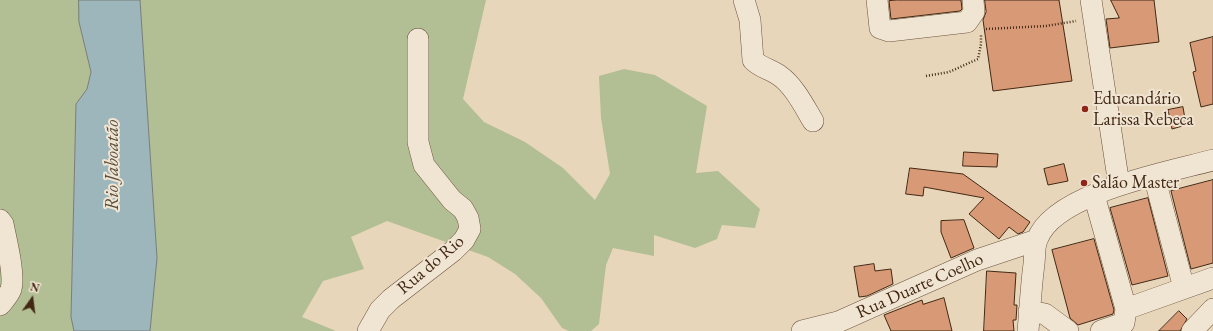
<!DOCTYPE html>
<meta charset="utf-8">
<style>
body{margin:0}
#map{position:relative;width:1213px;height:331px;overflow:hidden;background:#e8d6bb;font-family:"EB Garamond",serif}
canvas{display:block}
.north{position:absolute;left:12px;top:279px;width:40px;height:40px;-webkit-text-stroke:3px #f0e4d3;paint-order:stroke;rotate:14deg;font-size:11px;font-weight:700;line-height:16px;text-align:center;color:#422813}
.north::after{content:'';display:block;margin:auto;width:14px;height:18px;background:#422813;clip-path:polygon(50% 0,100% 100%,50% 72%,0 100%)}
</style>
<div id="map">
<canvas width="1213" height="331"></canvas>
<div class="north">N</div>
</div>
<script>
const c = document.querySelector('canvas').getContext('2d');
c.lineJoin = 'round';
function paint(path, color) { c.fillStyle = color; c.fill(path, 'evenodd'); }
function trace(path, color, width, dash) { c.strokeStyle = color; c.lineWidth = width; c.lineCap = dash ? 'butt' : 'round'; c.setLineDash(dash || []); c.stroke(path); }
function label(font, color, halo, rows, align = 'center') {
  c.font = font + ' "EB Garamond",serif'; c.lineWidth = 4; c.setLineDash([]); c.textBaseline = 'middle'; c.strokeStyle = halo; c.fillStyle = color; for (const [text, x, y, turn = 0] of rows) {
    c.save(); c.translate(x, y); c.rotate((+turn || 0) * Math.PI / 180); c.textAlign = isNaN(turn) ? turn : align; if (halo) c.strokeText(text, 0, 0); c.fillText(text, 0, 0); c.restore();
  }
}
paint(new Path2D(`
 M0,0H79V22L91,72L87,89L76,104L71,317L74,331H0Z
 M140,0H486L463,99L484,122L525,142L563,168L595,200L610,174L601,118L599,76L624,69L655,75L707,106L696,173L718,171L760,209L755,228L722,225L717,239L695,248L654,235V256L613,248L606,265L599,324L591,331H569L562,328L541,298L515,274L488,257L387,221L351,237L364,269L323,281L302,317L336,331H150L157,258Z`), '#b2be93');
const water = new Path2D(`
 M79,0H140L157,258L150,331H74L71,317L76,104L87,89L91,72L79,22Z`);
paint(water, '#9db6bc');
trace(water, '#797d78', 1);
const building = new Path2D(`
 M897,0H961L962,9L960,11L891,19L889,1Z
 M985,0H1059L1072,81L993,91L983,20L986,12Z
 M1111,0H1154L1159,42L1110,48L1106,19L1119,18Z
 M1213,37V104L1201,107L1193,72L1196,71L1190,43Z
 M1183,107L1186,125L1172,129L1168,110Z
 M964,152L998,154L997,167L963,166Z
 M1064,164L1068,181L1048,185L1044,169Z
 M910,168L963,174L1030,222L1023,232L1018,234L1009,227L999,239L969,214L984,198L924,187L923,196L906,194Z
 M1213,180V263L1191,269L1171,191Z
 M1148,198L1168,276L1132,285L1110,208Z
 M964,220L974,248L951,258L941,232V221Z
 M1094,239L1114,310L1113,314L1078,325L1070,318L1052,250Z
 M874,264L875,271L891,269L893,284L867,296L859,297L854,267Z
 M987,271L1016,273L1014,305H1017L1016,320H1013L1014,331H984Z
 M944,298L952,331H891L884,315L922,300L923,304Z
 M1179,311L1187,319L1180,331H1159Z`);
paint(building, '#d79976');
trace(building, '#422813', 1);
const minor = new Path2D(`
 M744,0L750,20L753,60C761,68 770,69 780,76C794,86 804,106 813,121
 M877,0L880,28L889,31L967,22L974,12L973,0
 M1091,0L1119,185
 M1154,176L1184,288
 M1094,195L1126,309L1124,323L1101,331
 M0,220L3,224C6,239 15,275 11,289C9,295 4,300 0,305
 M1126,309L1213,278
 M1029,311L1045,314L1068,331
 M368,331L380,310L391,299L453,251L464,240L470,229L468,218L463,209L452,200L424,165L418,142V39
 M802,331L838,322L977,260L1037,240
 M1028,331C1030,309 1031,286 1034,264C1035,256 1034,247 1037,240C1053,193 1169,172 1213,160
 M1192,331L1213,309`);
trace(minor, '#6c543d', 22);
trace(new Path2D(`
 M986,29L1046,26L1076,21
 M926,76L949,72L978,59L981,44V34`), '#422813', 2.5, [1, 2]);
trace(minor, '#f0e4d3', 21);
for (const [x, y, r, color] of [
 [1085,109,4,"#8f2418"],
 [1084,183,4,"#8f2418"]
]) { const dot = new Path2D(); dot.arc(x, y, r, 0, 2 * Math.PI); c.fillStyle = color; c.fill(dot); trace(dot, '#f0e4d3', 1.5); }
label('18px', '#422813', '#f0e4d3', [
 ["Educandário",1093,99],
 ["Larissa Rebeca",1093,120],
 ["Salão Master",1092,183]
], 'left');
label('18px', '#422813', '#f0e4d3', [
 ["Rua do Rio",431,265,-40],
 ["Rua Duarte Coelho",920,286,-24]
]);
label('italic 19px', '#594c3d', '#f0e4d3', [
 ["Rio Jaboatão",113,165,-90]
]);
</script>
